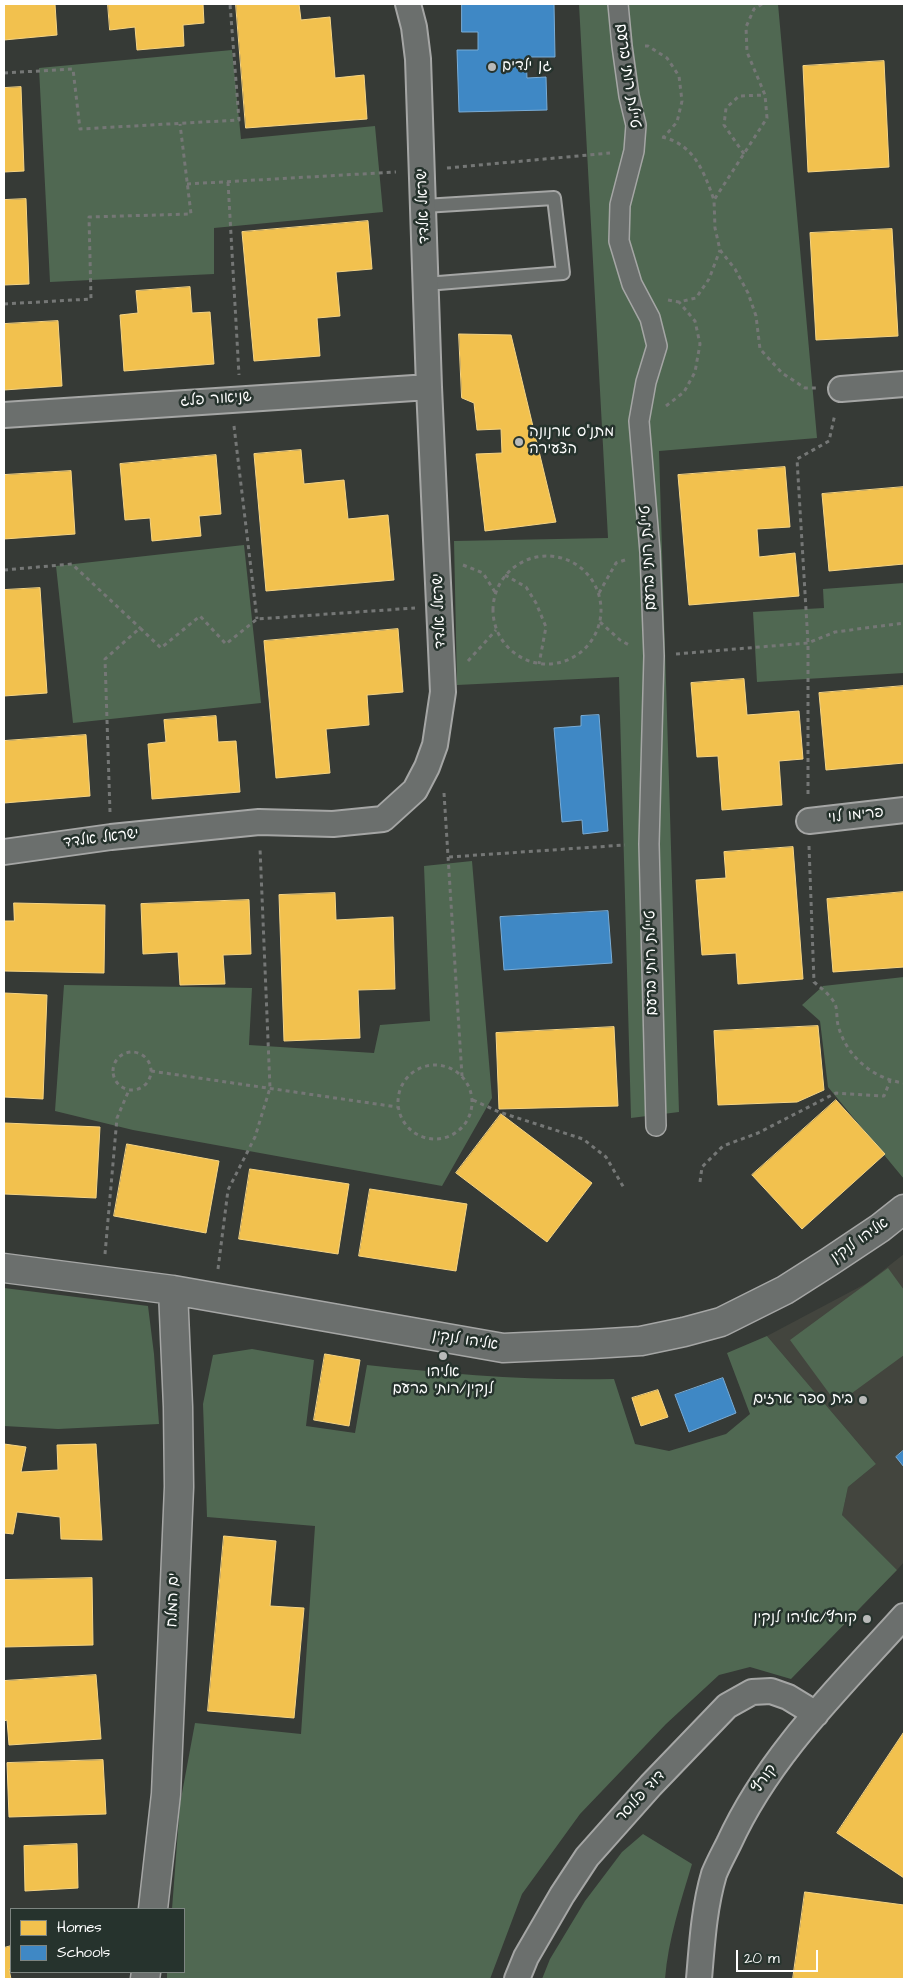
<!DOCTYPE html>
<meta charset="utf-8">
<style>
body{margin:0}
#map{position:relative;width:908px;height:1983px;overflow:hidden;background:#363a36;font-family:"Architects Daughter",sans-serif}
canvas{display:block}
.frame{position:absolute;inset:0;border:5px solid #fff;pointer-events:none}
.legend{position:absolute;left:10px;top:1908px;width:175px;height:65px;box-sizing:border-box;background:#26332d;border:1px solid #7d8581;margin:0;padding:6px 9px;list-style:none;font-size:15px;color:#fff}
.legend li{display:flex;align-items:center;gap:10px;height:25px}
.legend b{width:25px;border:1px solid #7d8581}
.scale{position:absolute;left:736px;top:1950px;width:82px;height:22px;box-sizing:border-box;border:2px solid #fff;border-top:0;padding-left:6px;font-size:15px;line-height:18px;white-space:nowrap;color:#fff;-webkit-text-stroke:4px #26332d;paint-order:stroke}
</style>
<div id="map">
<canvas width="908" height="1983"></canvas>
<div class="frame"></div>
<ul class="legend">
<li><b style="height:14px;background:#f2c14e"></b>Homes</li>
<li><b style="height:14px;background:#3f88c5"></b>Schools</li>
</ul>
<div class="scale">20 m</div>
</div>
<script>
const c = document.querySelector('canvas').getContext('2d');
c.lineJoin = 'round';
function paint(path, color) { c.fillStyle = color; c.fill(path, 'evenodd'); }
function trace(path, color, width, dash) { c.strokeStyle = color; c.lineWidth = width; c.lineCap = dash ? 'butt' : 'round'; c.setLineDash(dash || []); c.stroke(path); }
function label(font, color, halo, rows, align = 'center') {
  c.font = font + ' "Architects Daughter","Playpen Sans Hebrew",sans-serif'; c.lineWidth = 5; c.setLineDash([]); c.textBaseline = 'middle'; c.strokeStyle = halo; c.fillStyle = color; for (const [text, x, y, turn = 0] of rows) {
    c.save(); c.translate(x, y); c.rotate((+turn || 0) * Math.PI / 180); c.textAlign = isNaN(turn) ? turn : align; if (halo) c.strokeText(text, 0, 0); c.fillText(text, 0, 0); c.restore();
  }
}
paint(new Path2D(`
 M904,1254V1562L897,1570L842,1515L848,1487L876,1464L767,1336L867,1283Z`), '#43453e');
paint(new Path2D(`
 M579,4H778L817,438L659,451L679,1112L631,1118L619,677L457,685L454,541L608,538Z
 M232,50L241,139L375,126L383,212L214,228V274L50,282L39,68Z
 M244,545L261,703L73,723L56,566Z
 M904,583V673L757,682L753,612L824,608L823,589Z
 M472,861L492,1098L442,1186L133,1130L55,1111L64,985L252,988L249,1045L374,1053L380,1025L430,1021L424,866Z
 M904,977V1179L828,1087L820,1021L802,1005L823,986Z
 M888,1268L904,1290V1355L837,1404L790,1340Z
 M4,1288L148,1306L154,1354L159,1424L58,1429L4,1426Z
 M767,1336L876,1464L848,1487L842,1515L897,1570L791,1679L750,1667L719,1675L666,1724L580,1814L522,1894L490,1979H167V1972H184V1909H172L180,1804L195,1723L301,1734L315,1526L207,1517L203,1404L213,1355L252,1349L314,1360L306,1426L355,1433L367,1365C450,1374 530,1381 614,1379L635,1444L669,1451L726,1434L750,1414L727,1353Z
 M643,1834L692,1864C681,1901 668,1940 665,1979H542L550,1959L585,1901L622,1852Z`), '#506852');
const homes = new Path2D(`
 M4,4H55L57,35L4,40Z
 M108,4H203L204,23L183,25L184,46L137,50L135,27L110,30Z
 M236,4H299L301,20L330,17L335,78L364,75L367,119L246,128Z
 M884,61L889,167L808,172L803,66Z
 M21,87L24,171L4,172V88Z
 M26,199L29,284L4,285V200Z
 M368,221L372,269L336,272L340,316L317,318L320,356L254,361L242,232Z
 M892,229L898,336L816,340L810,233Z
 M190,287L192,313L210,312L214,364L124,371L120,315L138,313L136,291Z
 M58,321L62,386L4,390V324Z
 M459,334L511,335L556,522L485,531L476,454L502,453L501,429L477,430L474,403L462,398Z
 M301,450L304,484L344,480L348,519L388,515L394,580L266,591L254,454Z
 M216,455L221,514L199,516L201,536L152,541L150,518L125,520L120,464Z
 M785,467L790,527L757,529L759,557L795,553L799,596L689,605L678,475Z
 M71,471L75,534L4,539V475Z
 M904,487V564L829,571L822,494Z
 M40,588L47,693L4,696V590Z
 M398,629L403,692L367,695L369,725L326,729L330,773L276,778L264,641Z
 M744,679L747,715L799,711L803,759L779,761L782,805L722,810L718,756L697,757L691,683Z
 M904,686V763L826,770L819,693Z
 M216,716L218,742L236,741L240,792L152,799L148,744L166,742L164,720Z
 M86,735L90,796L4,803V741Z
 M793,847L803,979L738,984L736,953L702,955L696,880L726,878L724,852Z
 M904,892V967L833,972L827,899Z
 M335,893L336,920L393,917L395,989L358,990L360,1038L284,1041L279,895Z
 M249,900L251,954L223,955L225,984L180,985L178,952L143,954L141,904Z
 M14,903L105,905L104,973L4,971V921H14Z
 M4,993L47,995L43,1099L4,1097Z
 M818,1026L824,1090L797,1102L718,1105L714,1031Z
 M614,1027L618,1106L499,1109L496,1033Z
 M836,1100L885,1154L802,1229L752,1175Z
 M501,1114L592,1183L547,1242L456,1173Z
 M4,1123L100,1127L96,1198L4,1194Z
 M127,1144L219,1161L206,1233L114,1216Z
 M250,1169L349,1184L338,1254L239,1239Z
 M370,1189L467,1204L456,1271L359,1256Z
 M325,1354L360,1360L349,1426L314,1420Z
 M658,1390L668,1417L641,1426L632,1398Z
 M4,1444L26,1447L21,1472L58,1470L57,1445L96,1444L102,1540L61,1539L60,1517L17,1512L13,1534L4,1533Z
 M224,1536L276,1541L270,1606L304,1608L294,1718L208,1711Z
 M92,1578L93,1645L4,1647V1580Z
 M96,1675L101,1739L9,1745L7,1720L4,1721V1681Z
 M904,1732V1878L837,1833Z
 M103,1760L106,1814L9,1817L7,1763Z
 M77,1844L78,1888L25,1891L24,1846Z
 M805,1892L904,1905V1979H793Z
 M11,1946V1969H9L11,1979H4V1948Z`);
paint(homes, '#f2c14e');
trace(homes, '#f6d483', 1);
const schools = new Path2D(`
 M462,4H554L555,57H526L527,78L546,77L547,110L459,112L457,50H478V32H462Z
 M599,715L608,831L583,834L582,820L562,822L554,728L581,726V716Z
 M608,911L612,963L504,970L500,917Z
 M723,1378L736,1413L689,1432L675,1395Z
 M904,1450V1467L896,1457Z`);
paint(schools, '#3f88c5');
trace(schools, '#79acd6', 1);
const service = new Path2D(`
 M424,206L554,198L563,273L426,284`);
const pedestrian = new Path2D(`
 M618,4L622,46L629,96L636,125L634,151L620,205L619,241L632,284L650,318L657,346L646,382L639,421L650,552L654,656L649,844L656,1126`);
const minor = new Path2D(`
 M841,389L904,384
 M4,415L429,387
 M809,821L904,810
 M4,852L111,837L259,822L333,824L383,819L415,790L427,767L435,745L443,692L429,387L418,59L414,27L408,4
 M517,1979L526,1957L562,1895L587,1857L651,1785L727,1706L752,1692L771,1691L788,1697L816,1714
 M699,1979C702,1944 704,1908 714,1874C718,1864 724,1853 729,1843C769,1755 840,1687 904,1616`);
const tertiary = new Path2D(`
 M4,1268L173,1290L503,1348L592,1344L641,1341L684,1332L721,1322L785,1290L829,1262L880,1228L904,1209
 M153,1909L166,1794L179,1487L178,1407L173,1290
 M145,1979L146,1972`);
trace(service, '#a5a6a5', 16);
trace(pedestrian, '#a5a6a5', 22);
trace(minor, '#a5a6a5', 28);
trace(tertiary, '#a5a6a5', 31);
trace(new Path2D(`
 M762,4L754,9L746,27L747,52L765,95L767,118L714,200L715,228L720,250L735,269L748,293L756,316L760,349L782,373L805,388H817
 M645,46H648L667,58L679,76L682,101L677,122L664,137
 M4,73L73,69L80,129L239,120L230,4
 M662,137C694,144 704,172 714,200
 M744,154L724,125L726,108L739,96L765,95
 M447,168L610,153
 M228,182L239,375
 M187,184L396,172
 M668,300L679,302L696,298L709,279L720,250
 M4,304L91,299L89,217L191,214L180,124
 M666,406L684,392L695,372L700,344L695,321L679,302
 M234,426L257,619
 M493 610a54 54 0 1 1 108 0a54 54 0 1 1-108 0Z
 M463,565L483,573L495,592
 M4,570L72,564L140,628
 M505,575L526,587L536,603L546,627L539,664
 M599,593L616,563L628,559
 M600,622L620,640L629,645
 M676,654L808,643L835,632L904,623
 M468,661L496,630
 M444,793L462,1076
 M808,794V643L797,459L829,441L835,414
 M110,812L105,659L140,628L161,648L200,616L226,644L257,619L415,608
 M809,846L814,982C821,988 829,994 834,1002C838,1008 836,1017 838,1025C846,1056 873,1079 904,1083
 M449,857L625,845
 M113 1071a19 19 0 1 1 38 0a19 19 0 1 1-38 0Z
 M398 1102a37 37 0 1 1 74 0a37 37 0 1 1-74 0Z
 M151,1071L397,1107
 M473,1100L499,1112L583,1139L606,1157L624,1188
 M700,1182L702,1167L723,1146L758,1133L830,1096L836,1093L884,1096L890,1081
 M105,1254L117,1118L129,1090
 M218,1269L228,1190L255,1137L270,1088L260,848`), '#757776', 3, [4, 4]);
trace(service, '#6b6f6d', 12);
trace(pedestrian, '#6b6f6d', 19);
trace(minor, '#6b6f6d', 24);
trace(tertiary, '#6b6f6d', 28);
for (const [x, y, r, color] of [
 [492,67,5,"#b9bab9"],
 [519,442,5,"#b9bab9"],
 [443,1356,5,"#b9bab9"],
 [863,1400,5,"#b9bab9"],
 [867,1619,5,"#b9bab9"]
]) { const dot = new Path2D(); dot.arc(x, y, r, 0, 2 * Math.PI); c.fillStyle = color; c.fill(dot); trace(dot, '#26332d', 2); }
label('15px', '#fff', '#26332d', [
 ["גן ילדים",502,67],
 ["מתנ\"ס ארנונה",529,433],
 ["הצעירה",529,450],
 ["אליהו",443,1373,"center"],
 ["לנקין/רותי ברעם",443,1390,"center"],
 ["בית ספר ארזים",853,1400,"right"],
 ["קורץ/אליהו לנקין",857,1619,"right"]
], 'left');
label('15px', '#fff', '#26332d', [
 ["טיילת רותי ברעם",627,76,82],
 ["ישראל אלדד",424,206,-92],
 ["שניאור פלג",216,400,-4],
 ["טיילת רותי ברעם",649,558,-93],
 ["ישראל אלדד",440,611,-92],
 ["פרימו לוי",856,816,-6],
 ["ישראל אלדד",101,839,-7],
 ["טיילת רותי ברעם",652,963,-91],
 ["אליהו לנקין",860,1241,-35],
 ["אליהו לנקין",465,1341,9],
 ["ים המלח",174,1600,-88],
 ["קורץ",765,1779,-55],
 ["דוד פלוסר",641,1797,-47]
]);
</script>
